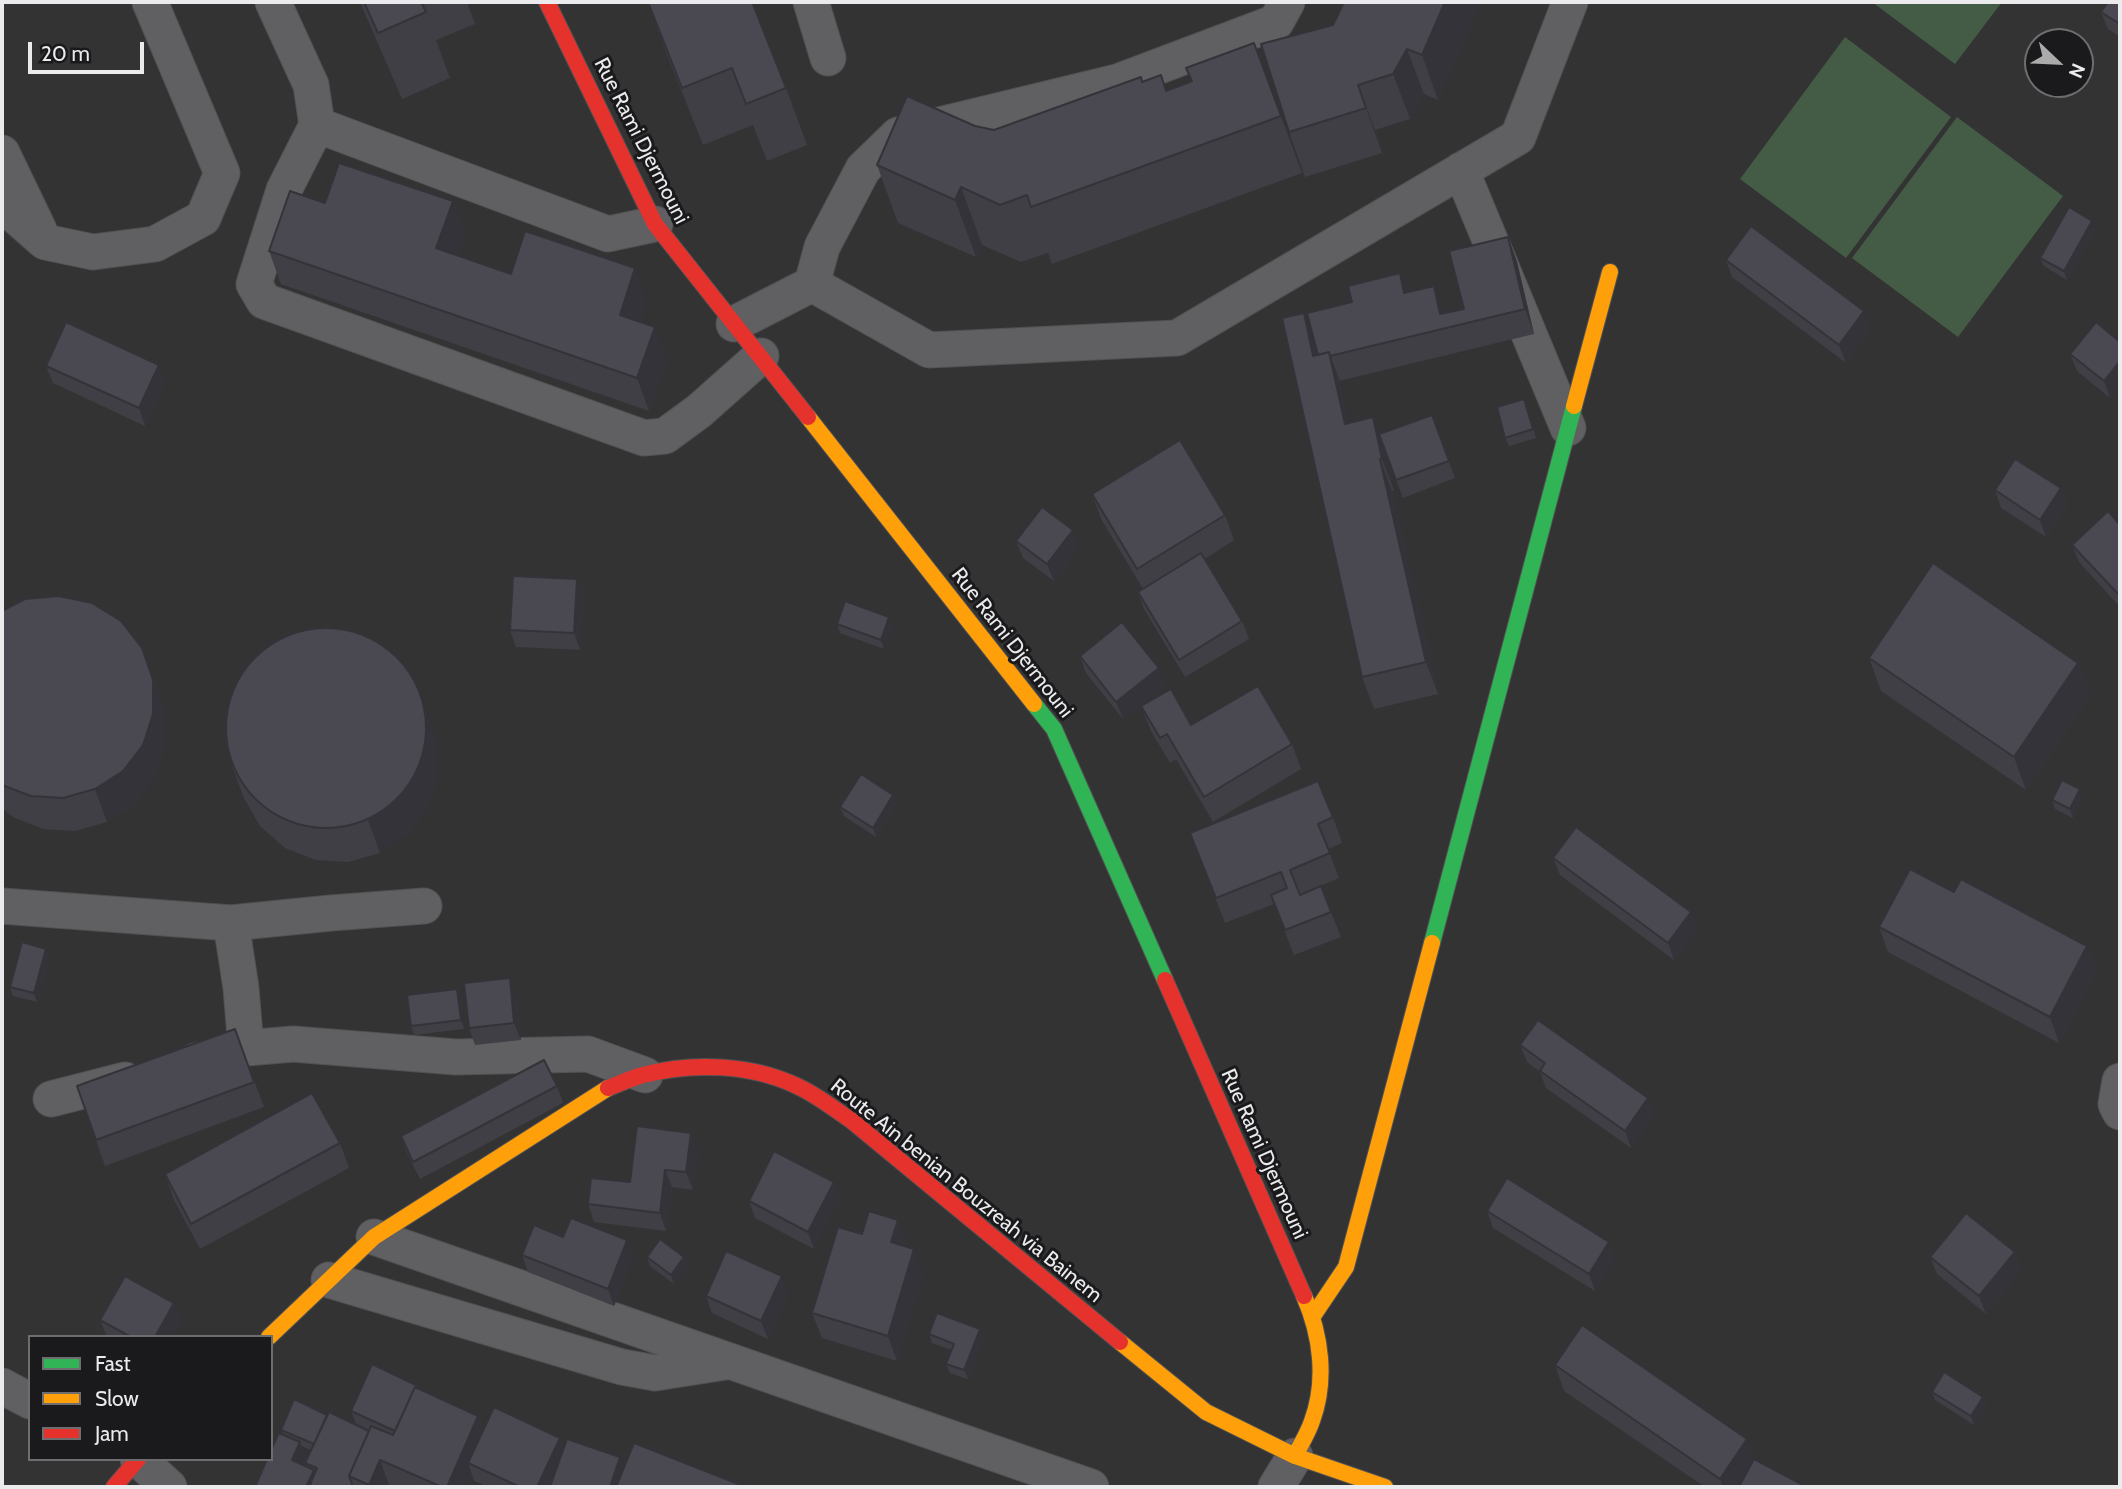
<!DOCTYPE html>
<style>
body{margin:0}
#map{position:relative;width:2122px;height:1489px;overflow:hidden;background:#333334;font-family:Cabin,sans-serif}
canvas{display:block}
.frame{position:absolute;inset:0;border:4px solid #ebebed;pointer-events:none}
.legend{position:absolute;left:28px;top:1335px;width:245px;height:126px;box-sizing:border-box;background:#1a1a1c;border:2px solid #6e6e70;margin:0;padding:9px 12px;list-style:none;font-size:21px;color:#ebebed}
.legend li{display:flex;align-items:center;gap:14px;height:35px}
.legend b{width:35px;border:2px solid #6e6e70}
.north{position:absolute;left:2024px;top:28px;width:70px;height:70px;box-sizing:border-box;background:#1a1a1c;border:2px solid #6e6e70;border-radius:50%;rotate:113deg;font-size:19px;font-weight:700;line-height:28px;text-align:center;color:#ebebed}
.north::after{content:'';display:block;margin:auto;width:24px;height:32px;background:#ababac;clip-path:polygon(50% 0,100% 100%,50% 72%,0 100%)}
.scale{position:absolute;left:28px;top:42px;width:116px;height:32px;box-sizing:border-box;border:4px solid #ebebed;border-top:0;padding-left:9px;font-size:21px;line-height:24px;white-space:nowrap;color:#ebebed;-webkit-text-stroke:5px #1a1a1c;paint-order:stroke}
</style>
<div id="map">
<canvas width="2122" height="1489"></canvas>
<div class="frame"></div>
<ul class="legend">
<li><b style="height:9px;background:#30b455"></b>Fast</li>
<li><b style="height:9px;background:#ff9f0a"></b>Slow</li>
<li><b style="height:9px;background:#e5322d"></b>Jam</li>
</ul>
<div class="north">N</div>
<div class="scale">20 m</div>
</div>
<script>
const c = document.querySelector('canvas').getContext('2d');
c.lineJoin = 'round';
function paint(path, color) { c.fillStyle = color; c.fill(path, 'evenodd'); }
function trace(path, color, width, dash) { c.strokeStyle = color; c.lineWidth = width; c.lineCap = dash ? 'butt' : 'round'; c.setLineDash(dash || []); c.stroke(path); }
function label(font, color, halo, rows, align = 'center') {
  c.font = font + ' Cabin,sans-serif'; c.lineWidth = 6; c.setLineDash([]); c.textBaseline = 'middle'; c.strokeStyle = halo; c.fillStyle = color; for (const [text, x, y, turn = 0] of rows) {
    c.save(); c.translate(x, y); c.rotate((+turn || 0) * Math.PI / 180); c.textAlign = isNaN(turn) ? turn : align; if (halo) c.strokeText(text, 0, 0); c.fillText(text, 0, 0); c.restore();
  }
}
paint(new Path2D(`
 M1872,2H2002L1955,64Z
 M1845,37L1951,117L1846,258L1740,179Z
 M1957,117L2063,196L1958,337L1852,258Z`), '#445b45');
const street = new Path2D(`
 M273,2L311,85L317,125L284,190L254,284L264,301L644,438L665,436L699,411L761,356
 M811,2L828,58
 M317,125L608,234L655,224
 M2,153L39,230
 M1461,170L1568,428
 M2,204L45,242L93,252L155,244L203,218L222,173L150,2
 M812,284L929,350L1177,338L1518,137L1570,2
 M734,324L812,284L822,247L863,169L898,135L1117,82L1276,22L1287,2
 M2,906L231,923
 M246,1048L241,988L231,923L331,913L424,906
 M196,1061L246,1048L293,1044L456,1057L588,1054L645,1075
 M2120,1081L2116,1104L2120,1112
 M51,1099L125,1080
 M374,1237L1091,1487
 M329,1280L622,1367L655,1373L725,1362
 M2,1386L30,1401
 M138,1459L169,1487
 M1276,1487L1295,1456`);
const fast = new Path2D(`
 M1034,704L1054,729L1165,980
 M1432,943L1574,406`);
const slow = new Path2D(`
 M1574,406L1610,272
 M808,417L1034,704
 M1313,1316L1346,1267L1432,943
 M269,1337L374,1237L608,1088
 M1120,1342L1206,1412L1295,1456L1385,1487
 M1295,1456C1301,1444 1308,1433 1312,1421C1327,1380 1321,1335 1304,1296`);
const jam = new Path2D(`
 M547,2L655,224L808,417
 M1165,980L1304,1296
 M608,1088C619,1084 631,1078 643,1075C692,1062 751,1064 797,1086C817,1095 834,1109 852,1121L1120,1342
 M114,1487L138,1459`);
trace(street, '#515153', 37);
trace(fast, '#515153', 18);
trace(slow, '#515153', 18);
trace(jam, '#515153', 18);
trace(street, '#606062', 35);
trace(fast, '#30b455', 16);
trace(slow, '#ff9f0a', 16);
trace(jam, '#e5322d', 16);
paint(new Path2D(`
 M360,2H467L475,24L436,40L450,78L402,99Z
 M648,2L786,88L807,145L767,161L753,125L703,145L668,57Z
 M1340,2H1481L1438,100L1424,94L1410,119L1375,130L1382,153L1305,177L1289,132L1342,6Z
 M2120,2V37L2108,29L2101,12Z
 M1254,43L1302,173L1052,264L1048,253L1021,262L982,245L976,257L898,223L877,165L975,126L994,130L1143,81L1167,90L1192,81Z
 M453,201L465,234L457,256L511,274L647,301L640,322L667,359L649,411L281,284L269,251L325,203Z
 M2095,229L2067,280L2044,266L2040,258Z
 M1508,237L1517,262L1534,334L1339,381L1349,423L1373,417L1379,434L1432,415L1455,478L1403,498L1385,450L1394,491H1392L1438,694L1374,709L1362,677L1315,344L1352,302L1400,273L1407,293L1443,313L1464,309Z
 M1726,260L1871,328L1846,363L1732,277Z
 M2120,342V386L2110,398L2077,371L2070,354Z
 M46,366L165,382L145,426L53,383Z
 M1524,399L1536,438L1509,446L1505,438Z
 M2061,488L2067,506L2046,537L2001,508L1995,490Z
 M1092,494L1225,515L1234,540L1205,559L1242,621L1249,639L1185,677L1144,609L1138,592L1143,589L1101,519Z
 M2120,525V607L2079,562L2072,545Z
 M1016,541L1079,547L1054,581L1023,558Z
 M577,579L583,596L580,650L516,647L510,630Z
 M2,611L142,648L165,712V746L154,778L134,804L107,822L75,831L43,829L13,817L2,808Z
 M837,624L893,625L884,649L840,633Z
 M1080,656L1165,685L1123,719L1086,673Z
 M1869,658L2078,663L2090,696L2026,790L1881,691Z
 M1141,706L1191,725L1292,744L1301,769L1213,822L1176,759L1170,763L1151,731Z
 M438,743V777L427,808L407,834L380,853L348,862L316,860L285,848L260,826L244,798L232,766Z
 M2083,798L2073,818L2055,809L2052,800Z
 M897,803L876,837L844,816L840,807Z
 M1333,817L1342,843L1328,849L1339,878L1299,895L1331,912L1341,937L1294,955L1274,904L1225,923L1190,833Z
 M1553,858L1697,929L1674,960L1560,875Z
 M1954,892L2087,946L2096,971L2059,1043L1888,952L1879,927Z
 M49,958L37,1002L13,996L10,987Z
 M457,989L460,997L464,1029L414,1035L411,1026Z
 M516,996L521,1040L475,1045L469,1028Z
 M235,1029L264,1107L105,1166L77,1086Z
 M1520,1045L1648,1098L1654,1115L1631,1148L1546,1088L1540,1072L1527,1062Z
 M557,1086L563,1103L420,1179L407,1153L401,1136Z
 M340,1143L349,1168L200,1249L174,1200L165,1174Z
 M698,1150L693,1190L672,1187L666,1231L594,1222L588,1204Z
 M834,1182L840,1199L814,1249L755,1218L749,1201Z
 M1487,1211L1615,1259L1595,1291L1493,1228Z
 M898,1220L907,1245L906,1247L923,1274L897,1361L822,1338L812,1313L862,1234Z
 M563,1237L627,1240L633,1257L614,1306L528,1272L522,1255Z
 M2015,1252L2021,1269L1986,1314L1937,1274L1930,1257Z
 M647,1257H684L687,1266L674,1284L650,1266Z
 M788,1294L768,1339L712,1313L706,1296Z
 M174,1303L181,1320L171,1337H107L100,1320Z
 M929,1334L984,1338L968,1379L950,1373L946,1364L952,1350L932,1343Z
 M1555,1365L1754,1459L1807,1487H1705L1564,1391Z
 M420,1387L421,1390L478,1416L483,1430L560,1438L564,1449L624,1468L746,1487H489L474,1481L472,1475L467,1487H394L389,1485L388,1487H255L283,1434L281,1430L327,1415L356,1424L351,1411ZM301,1446L311,1450L305,1463L306,1466L304,1465L306,1459Z
 M1932,1392L1983,1397L1986,1405L1974,1425L1935,1400Z`), '#403f46');
paint(new Path2D(`
 M1179,2H1185L1181,7Z
 M1445,2H1481L1438,100L1422,55Z
 M1407,49L1424,94L1410,119L1393,74Z
 M1358,85L1375,130L1382,153L1366,108Z
 M961,187L982,245L976,257L955,200Z
 M453,201L465,234L448,281L436,248Z
 M2092,221L2095,229L2067,280L2064,271Z
 M1508,237L1517,262L1534,334L1525,309Z
 M635,268L647,301L632,347L620,315Z
 M1400,273L1409,298L1404,293Z
 M1434,286L1443,312L1446,327L1440,314Z
 M1864,311L1871,328L1846,363L1839,345Z
 M1304,313L1316,346L1325,388L1313,356Z
 M655,327L667,359L649,411L637,378Z
 M1329,352L1341,385L1357,457L1345,424Z
 M2120,361V386L2110,398L2104,381Z
 M159,365L165,382L145,426L139,408Z
 M1373,417L1385,450L1394,491L1382,459Z
 M1380,459L1392,491L1438,694L1426,662Z
 M2061,488L2067,506L2046,537L2040,520Z
 M1073,530L1079,547L1054,581L1047,564Z
 M577,579L583,596L580,650L574,633Z
 M889,617L893,625L884,649L881,640Z
 M142,648L165,712V746L154,778L134,804L107,822L95,789Z
 M2078,663L2090,696L2026,790L2014,757Z
 M1159,668L1165,685L1123,719L1116,702Z
 M415,679L438,743V777L427,808L407,834L380,853L368,820Z
 M2080,789L2083,798L2073,818L2070,809Z
 M893,795L897,803L876,837L873,828Z
 M1691,912L1697,929L1674,960L1668,943Z
 M2087,946L2096,971L2059,1043L2050,1017Z
 M46,949L49,958L37,1002L34,993Z
 M510,978L516,996L521,1040L514,1023Z
 M457,989L460,997L464,1029L461,1020Z
 M1648,1098L1654,1115L1631,1148L1625,1131Z
 M691,1133L698,1150L693,1190L686,1172Z
 M665,1170L672,1187L666,1231L660,1213Z
 M834,1182L840,1199L814,1249L808,1232Z
 M898,1220L907,1245L900,1267L891,1242Z
 M627,1240L633,1257L614,1306L608,1289Z
 M1609,1242L1615,1259L1595,1291L1589,1274Z
 M914,1249L923,1274L897,1361L888,1336Z
 M2015,1252L2021,1269L1986,1314L1979,1296Z
 M684,1257L687,1266L674,1284L671,1275Z
 M782,1276L788,1294L768,1339L761,1321Z
 M174,1303L181,1320L171,1337H155Z
 M980,1329L984,1338L968,1379L964,1370Z
 M1983,1397L1986,1405L1974,1425L1971,1416Z
 M478,1416L487,1441L468,1463L472,1475L467,1487H447Z
 M560,1438L566,1455L551,1487H537Z
 M1747,1439L1756,1464L1741,1487H1723L1720,1479Z
 M300,1442L306,1459L298,1477L292,1460Z
 M620,1457L626,1474L622,1487H610Z
 M380,1460L389,1485L388,1487H370L369,1485Z
 M314,1470L320,1487L310,1485L311,1487H306Z`), '#343339');
const building = new Path2D(`
 M364,2H421L426,12L378,33Z
 M648,2H752L786,88L746,104L732,68L682,88Z
 M1344,2H1445L1422,55L1407,49L1393,74L1358,85L1366,108L1289,132L1261,44L1333,25Z
 M2108,2H2120V24L2101,12Z
 M1254,43L1281,116L1031,207L1027,195L1000,205L961,187L955,200L877,165L907,96L975,126L994,130L1141,77L1142,82L1161,75L1166,91L1192,81L1186,68Z
 M339,163L453,201L436,248L511,274L525,231L635,268L620,315L655,327L637,378L269,251L290,191L325,203Z
 M2069,207L2092,221L2064,271L2040,258Z
 M1751,226L1864,311L1839,345L1726,260Z
 M1508,237L1525,309L1330,356L1329,352L1318,355L1307,313L1352,302L1348,286L1400,273L1404,293L1434,286L1440,314L1464,309L1449,251Z
 M1304,313L1313,356L1329,352L1345,424L1373,417L1382,459H1380L1426,662L1362,677L1282,318Z
 M66,322L159,365L139,408L46,366Z
 M2096,322L2120,342V361L2104,381L2070,354Z
 M1524,399L1533,429L1505,438L1497,407Z
 M1432,415L1449,461L1396,480L1379,434Z
 M1180,440L1225,515L1137,569L1092,494Z
 M2015,459L2061,488L2040,520L1995,490Z
 M1042,507L1073,530L1047,564L1016,541Z
 M2108,511L2120,525V596L2072,545Z
 M1201,553L1242,621L1179,660L1138,592Z
 M1933,563L2078,663L2014,757L1869,658Z
 M513,576L577,579L574,633L510,630Z
 M59,596L92,603L121,621L142,648L153,680V714L143,745L123,771L95,789L63,798L31,796L2,785V611L25,599Z
 M845,601L889,617L881,640L837,624Z
 M1122,622L1159,668L1116,702L1080,656Z
 M226 728a100 100 0 1 1 200 0a100 100 0 1 1-200 0Z
 M1258,686L1292,744L1204,797L1167,734L1160,738L1141,706L1171,689L1191,725Z
 M861,774L893,795L873,828L840,807Z
 M2062,780L2080,789L2070,809L2052,800Z
 M1318,781L1333,817L1318,824L1330,853L1290,870L1300,895L1321,886L1331,912L1285,930L1271,895L1287,888L1281,872L1216,898L1190,833Z
 M1576,827L1691,912L1668,943L1553,858Z
 M1910,869L1954,892L1961,879L2087,946L2050,1017L1879,927Z
 M22,942L46,949L34,993L10,987Z
 M510,978L514,1023L469,1028L464,983Z
 M457,989L461,1020L411,1026L407,995Z
 M1538,1020L1648,1098L1625,1131L1540,1071L1545,1063L1520,1045Z
 M235,1029L254,1082L96,1140L77,1086Z
 M544,1060L557,1086L413,1162L401,1136Z
 M312,1093L340,1143L191,1224L165,1174Z
 M637,1126L691,1133L686,1172L665,1170L660,1213L588,1204L591,1178L630,1182Z
 M774,1151L834,1182L808,1232L749,1201Z
 M1507,1178L1609,1242L1589,1274L1487,1211Z
 M869,1211L898,1220L891,1242L914,1249L888,1336L812,1313L838,1227L862,1234Z
 M1966,1213L2015,1252L1979,1296L1930,1257Z
 M571,1218L627,1240L608,1289L522,1255L534,1225L563,1237Z
 M660,1239L684,1257L671,1275L647,1257Z
 M726,1251L782,1276L761,1321L706,1296Z
 M125,1276L174,1303L155,1337H131L100,1320Z
 M937,1313L980,1329L964,1370L946,1364L954,1344L929,1334Z
 M1582,1325L1747,1439L1720,1479L1555,1365Z
 M372,1364L420,1387L419,1389L415,1387L395,1431L351,1411Z
 M1944,1372L1983,1397L1971,1416L1932,1392Z
 M415,1387L478,1416L447,1487H442L380,1460L369,1485L349,1476L371,1426L393,1435Z
 M294,1399L327,1415L314,1444L281,1430Z
 M494,1407L560,1438L537,1487H520L468,1463Z
 M329,1412L369,1431L349,1476L352,1484L350,1487H315L310,1485L317,1468L305,1463Z
 M279,1433L300,1442L292,1460L314,1470L306,1487H255L267,1459H271V1450Z
 M567,1439L620,1457L610,1487H550Z
 M634,1443L746,1487H616Z
 M1754,1459L1807,1487H1739Z`);
paint(building, '#4a4951');
trace(building, '#343339', 2);
label('21px', '#ebebed', '#1a1a1c', [
 ["Rue Rami Djermouni",641,141,63],
 ["Rue Rami Djermouni",1012,643,52],
 ["Rue Rami Djermouni",1264,1154,66],
 ["Route Ain benian Bouzreah via Bainem",966,1191,39]
]);
</script>
